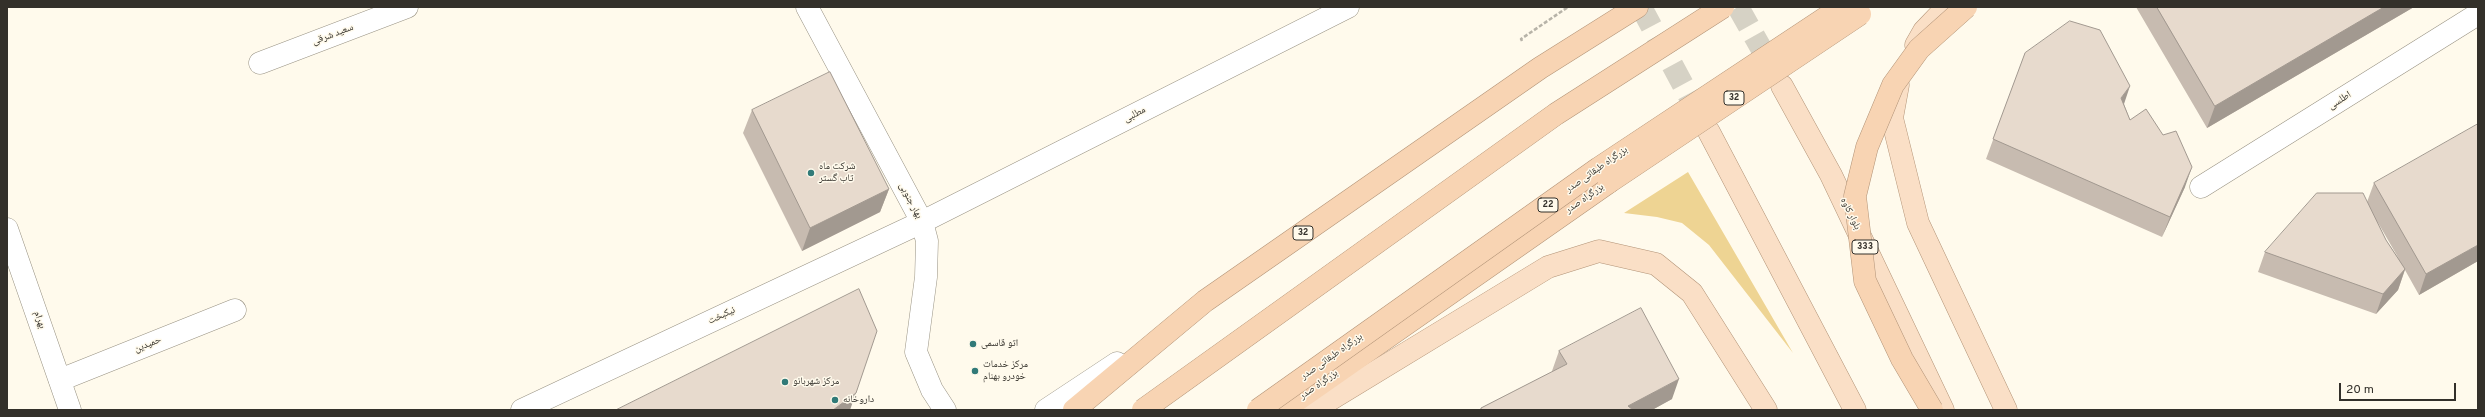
<!DOCTYPE html>
<meta charset="utf-8">
<style>
body{margin:0}
#map{position:relative;width:2485px;height:417px;overflow:hidden;background:#fffaec;font-family:Overpass,sans-serif}
canvas{display:block}
.frame{position:absolute;inset:0;border:8px solid #33302a;pointer-events:none}
.scale{position:absolute;left:2339px;top:383px;width:117px;height:18px;box-sizing:border-box;border:2px solid #33302a;border-top:0;padding-left:5px;font-size:12px;line-height:14px;white-space:nowrap;color:#33302a;-webkit-text-stroke:3px #fffaec;paint-order:stroke}
</style>
<div id="map">
<canvas width="2485" height="417"></canvas>
<div class="frame"></div>
<div class="scale">20 m</div>
</div>
<script>
const c = document.querySelector('canvas').getContext('2d');
c.lineJoin = 'round';
function paint(path, color) { c.fillStyle = color; c.fill(path, 'evenodd'); }
function trace(path, color, width, dash) { c.strokeStyle = color; c.lineWidth = width; c.lineCap = dash ? 'butt' : 'round'; c.setLineDash(dash || []); c.stroke(path); }
function label(font, color, halo, rows, align = 'center') {
  c.font = font + ' Overpass,"Noto Naskh Arabic",sans-serif'; c.lineWidth = 3; c.setLineDash([]); c.textBaseline = 'middle'; c.strokeStyle = halo; c.fillStyle = color; for (const [text, x, y, turn = 0] of rows) {
    c.save(); c.translate(x, y); c.rotate((+turn || 0) * Math.PI / 180); c.textAlign = isNaN(turn) ? turn : align; if (halo) c.strokeText(text, 0, 0); c.fillText(text, 0, 0); c.restore();
  }
}
paint(new Path2D(`
 M1688,172L1793,353L1709,245L1682,223L1657,217L1624,213Z`), '#eed493');
trace(new Path2D(`
 M1641,7L1703,122
 M1738,7L1775,73`), '#d6d2c5', 22, [22, 11]);
const minor = new Path2D(`
 M260,63L407,7
 M2201,187L2478,14
 M60,380L235,310
 M522,410L922,222L1348,7`);
const tertiary = new Path2D(`
 M807,7L922,222L927,241L926,277L916,352L932,390L945,410
 M7,229L70,410
 M1046,410L1117,363`);
const primary = new Path2D(`
 M1916,45L1924,31L1947,7
 M1898,85L1892,118L1918,223L2006,410
 M1782,86L1831,175L1943,410
 M1709,132L1855,410
 M1313,410L1548,267L1599,251L1656,264L1692,293L1766,410`);
const trunk = new Path2D(`
 M1074,410L1205,301L1540,68L1637,7
 M1283,410L1609,182`);
trace(minor, '#989283', 23);
trace(tertiary, '#989283', 23);
trace(primary, '#b29377', 23);
trace(trunk, '#b29377', 23);
trace(new Path2D(`
 M1522,41L1521,39L1568,7`), '#b7b3a8', 2.5, [4, 2]);
trace(minor, '#fff', 22);
trace(tertiary, '#fff', 22);
trace(primary, '#fadfc6', 22);
trace(trunk, '#f8d4b3', 22);
const trunkBridge = new Path2D(`
 M1609,182L1860,14
 M1143,410L1556,114L1723,7
 M1258,410L1599,168L1842,7
 M1932,410L1902,359L1865,281L1855,196L1867,147L1893,85L1919,49L1966,7`);
trace(trunkBridge, '#b29377', 23, []);
trace(trunkBridge, '#f8d4b3', 22);
paint(new Path2D(`
 M2136,7H2414L2207,128Z
 M2025,53L2124,104L2130,120L2185,187L2162,237L1986,159Z
 M752,110L889,189L880,212L802,251L743,133Z
 M2374,183L2478,261L2419,295L2405,270L2398,290L2376,314L2258,272L2265,252L2367,202ZM2377,221L2399,259L2386,240Z
 M1559,351L1672,399L1652,410H1480L1481,408L1552,372V371Z`), '#c7bbb0');
paint(new Path2D(`
 M2384,7H2414L2207,128L2215,106Z
 M2130,86L2123,107L2121,98Z
 M2192,167L2185,187L2162,237L2170,217Z
 M889,189L880,212L802,251L810,228Z
 M2478,245V261L2419,295L2426,274Z
 M2405,269L2398,290L2376,314L2383,294Z
 M1679,379L1672,399L1652,410H1627L1628,406Z
 M856,393L850,410H833Z`), '#a29990');
const building = new Path2D(`
 M2157,7H2384L2215,106Z
 M2070,21L2100,30L2130,86L2121,98L2130,120L2146,109L2163,135L2176,131L2192,167L2170,217L1993,139L2025,53Z
 M830,72L889,189L810,228L752,110Z
 M2478,124V245L2426,274L2374,183Z
 M2317,193H2363L2386,240L2405,269L2383,294L2265,252Z
 M859,289L877,331L856,393L833,410H616Z
 M1641,308L1679,379L1628,406L1633,410H1481V408L1567,364L1559,351Z`);
paint(building, '#e7dacd');
trace(building, '#a29990', 1);
for (const [x, y, r, color] of [
 [811,173,4,"#317a78"],
 [973,344,4,"#317a78"],
 [975,371,4,"#317a78"],
 [785,382,4,"#317a78"],
 [835,400,4,"#317a78"]
]) { const dot = new Path2D(); dot.arc(x, y, r, 0, 2 * Math.PI); c.fillStyle = color; c.fill(dot); trace(dot, '#fffaec', 1.5); }
for (const [x, y, w] of [
 [1734,98,20],
 [1548,205,20],
 [1303,233,20],
 [1865,247,26]
]) { const box = new Path2D(); box.roundRect(x - w / 2, y - 7, w, 14, 3); c.fillStyle = '#fffaec'; c.fill(box); trace(box, '#33302a', 1); }
label('bold 9px', '#33302a', null, [
 ["32",1734,98],
 ["22",1548,205],
 ["32",1303,233],
 ["333",1865,247]
]);
label('10px', '#33302a', '#fffaec', [
 ["سعید شرقی",333,35,-21],
 ["اطلسی",2340,101,-32],
 ["مطلبی",1135,115,-27],
 ["بزرگراه طبقاتی صدر",1597,170,-35],
 ["بزرگراه صدر",1585,199,-35],
 ["بهار جنوبی",910,201,62],
 ["بلوار کاوه",1850,214,64],
 ["نیکبخت",722,316,-25],
 ["بهرام",39,320,71],
 ["حمیدین",148,345,-22],
 ["بزرگراه طبقاتی صدر",1332,357,-35],
 ["بزرگراه صدر",1319,385,-35]
]);
label('10px', '#33302a', '#fffaec', [
 ["شرکت ماه",819,167],
 ["تاب گستر",819,179],
 ["اتو قاسمی",981,344],
 ["مرکز خدمات",983,365],
 ["خودرو بهنام",983,377],
 ["مرکز شهربانو",793,382],
 ["داروخانه",843,400]
], 'left');
</script>
